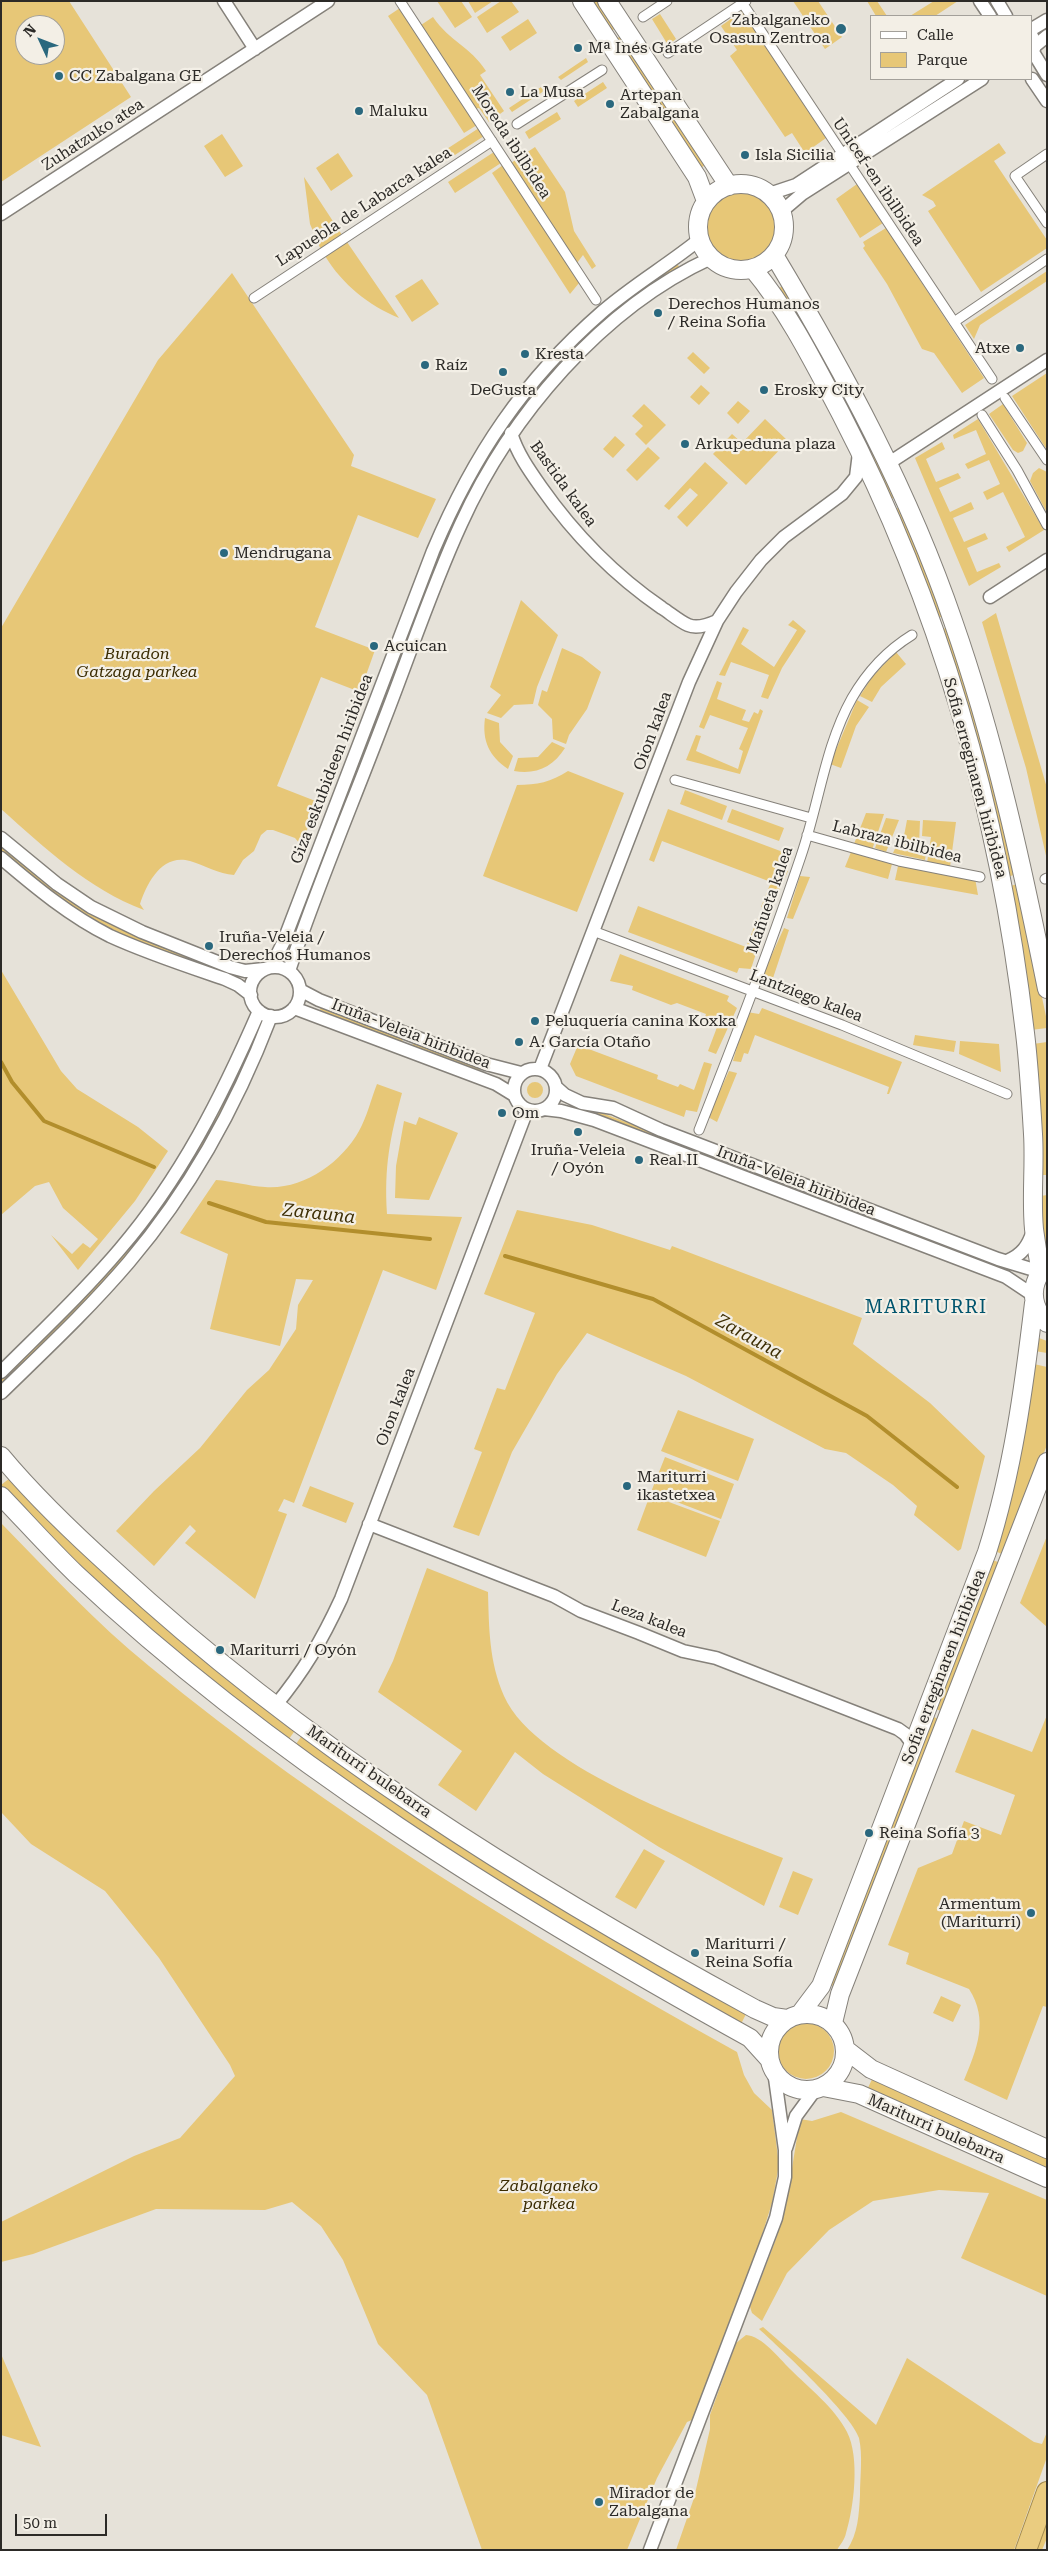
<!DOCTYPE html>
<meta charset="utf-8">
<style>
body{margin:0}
#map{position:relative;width:1048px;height:2551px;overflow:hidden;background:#e6e2d9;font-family:"Roboto Serif",serif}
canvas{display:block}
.frame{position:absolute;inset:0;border:2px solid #2c2a27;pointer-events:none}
.legend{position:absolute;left:870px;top:15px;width:162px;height:65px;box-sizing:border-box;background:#f3efe6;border:1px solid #a3a09a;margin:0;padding:6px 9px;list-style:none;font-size:15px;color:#2c2a27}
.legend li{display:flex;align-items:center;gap:10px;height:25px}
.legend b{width:25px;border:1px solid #a3a09a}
.north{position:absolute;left:15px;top:15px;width:50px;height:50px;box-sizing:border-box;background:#f3efe6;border:1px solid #a3a09a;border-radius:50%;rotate:313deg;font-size:14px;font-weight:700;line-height:20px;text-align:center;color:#2c2a27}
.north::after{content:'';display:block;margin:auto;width:18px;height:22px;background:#2a687e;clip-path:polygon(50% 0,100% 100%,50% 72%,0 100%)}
.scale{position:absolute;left:15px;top:2514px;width:92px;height:22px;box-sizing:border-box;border:2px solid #2c2a27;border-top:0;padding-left:6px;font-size:15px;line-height:18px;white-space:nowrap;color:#2c2a27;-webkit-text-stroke:4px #f3efe6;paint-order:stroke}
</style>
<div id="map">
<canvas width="1048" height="2551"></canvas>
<div class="frame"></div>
<ul class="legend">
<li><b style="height:6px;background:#fff"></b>Calle</li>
<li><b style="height:14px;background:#e7c777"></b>Parque</li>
</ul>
<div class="north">N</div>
<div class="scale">50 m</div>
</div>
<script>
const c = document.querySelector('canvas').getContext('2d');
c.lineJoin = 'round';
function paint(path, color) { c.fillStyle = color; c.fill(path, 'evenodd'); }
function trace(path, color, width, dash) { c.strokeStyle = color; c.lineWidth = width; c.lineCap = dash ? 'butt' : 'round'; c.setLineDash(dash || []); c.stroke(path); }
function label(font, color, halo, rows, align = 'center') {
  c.font = font + ' "Roboto Serif",serif'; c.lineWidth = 4.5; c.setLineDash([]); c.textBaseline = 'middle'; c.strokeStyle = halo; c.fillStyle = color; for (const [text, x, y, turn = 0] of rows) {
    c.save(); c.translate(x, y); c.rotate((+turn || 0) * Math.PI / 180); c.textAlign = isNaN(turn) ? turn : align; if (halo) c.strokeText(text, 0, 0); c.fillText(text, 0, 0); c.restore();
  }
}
paint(new Path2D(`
 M1,1H69L131,97L1,182ZM25,25H55V55H25Z
 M437,1H461L472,17L455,28Z
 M468,1H493L475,13Z
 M501,1H511L519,12L487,33L477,17Z
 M590,1H600L617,27L610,32Z
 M793,1H818L842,37L825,49Z
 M867,1H877L887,16H876Z
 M934,1H958L935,16H910Z
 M400,8L477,125L464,133L388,16Z
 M742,11L826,138L805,153L792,133L785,137L730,56L737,50L721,26Z
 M660,14L676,39L668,45L652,19Z
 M433,17C450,42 470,46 486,71L480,75L504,111L489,122L479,108L475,109L421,25Z
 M528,19L537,33L510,51L501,37Z
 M622,35L707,164L699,169L615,40Z
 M586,58L588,62L561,80L558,77Z
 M603,82L607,88L578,107L574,101Z
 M541,87L544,91L512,112L509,108Z
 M557,112L561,119L529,139L525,132Z
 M479,128L484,136L438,166L433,158Z
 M222,134L243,166L225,177L204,146Z
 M999,143L1006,153L994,161L1047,240V248L981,292L928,211L936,206L933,201L922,195Z
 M535,147L565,192L574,231L596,266L592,269L583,255L577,263L511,163Z
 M494,152L501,163L455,193L448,182Z
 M338,153L353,176L331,191L316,168Z
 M503,165L579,283L570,294L492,173Z
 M304,177L342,235L321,250L310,224Z
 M857,184L883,223L860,238L836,199Z
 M706 225a36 36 0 1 1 72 0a36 36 0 1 1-72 0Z
 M886,228L984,378L962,393L934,353L922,349L887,284L863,248L865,246L863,242Z
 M347,242L399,318C368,305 343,285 325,256Z
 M677,263L679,267C572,333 492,430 445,546C426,590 411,635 394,680C360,767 327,854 294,941L289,939L397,666L428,576L457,508L498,435L535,386L598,320Z
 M1047,271V281L980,325L974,339L965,325Z
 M232,273L354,455L351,466L436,499L418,538L358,515L315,627L375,650L360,692L321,677L277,786L318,802L301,845L295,838L273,830H267L261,835L254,851L243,860L234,875C219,874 204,865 190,861C162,853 147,883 140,904L144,910C88,889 45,848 1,809V628L158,360Z
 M422,279L439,304L412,322L395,296Z
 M785,285L868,435L860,437L777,289Z
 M693,352L710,368L704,374L687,358Z
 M1047,373V450L1012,396Z
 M701,385L710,393L699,405L690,397Z
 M738,401L750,411L738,424L727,413Z
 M644,404L666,425L646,445L635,434L643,426L632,416Z
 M1003,404L1027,443L1023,451L1018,453L1013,450L989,414Z
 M765,419L788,441L746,485L713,454L732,434L742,443Z
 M978,419L1044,530L1009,552L1006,547L1025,537L1003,492L987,500L983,492L1000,484L989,460L968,469L965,464L986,454L976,430L954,439L953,435Z
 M615,436L625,445L613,458L603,449Z
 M942,442L945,449L926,459L936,482L958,473L961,478L939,488L950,512L971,502L974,509L953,518L964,542L985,533L988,539L967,548L977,572L999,563L1001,567L969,586L915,458Z
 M873,445L896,497L888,500L865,449Z
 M648,447L660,458L637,481L626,470Z
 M705,462L728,483L687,527L677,517L698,495L690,488L669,510L664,506Z
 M1039,468L1047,472V513L1030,481L1033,473Z
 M901,506L945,615L936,619L893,511Z
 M521,600L558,635L537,687L533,704L514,705L501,718L487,713L501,695L490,687Z
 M996,613L1047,788V860L1026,768L982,622Z
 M793,620L806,631L782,668L768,699L761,697L769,675L731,662L725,676L719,675L743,627L749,630L741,644L774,667L797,630L788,625Z
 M948,627L973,700L1016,874L1008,877L941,630Z
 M562,648L582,657L601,672L587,709L569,735L566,744L553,739L552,719L538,705L542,690L547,692Z
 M896,652L906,664L881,687L872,702L860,696L872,677Z
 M717,681L722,683L717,699L746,710L742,720L749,722L754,712L758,714L760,709L763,711L740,774L686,760L696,735L701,736L696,751L738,769L743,751L739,749L748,728L710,715L704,729L699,727Z
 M857,700L869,707L856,726L841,768L830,764Z
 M485,718L499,723L500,742L513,756L508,769C489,756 482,741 485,718Z
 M552,742L565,748C553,767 536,775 514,771L518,758L538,757Z
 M568,771L624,793L577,912L483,876L517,785C537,785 551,782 568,771Z
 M685,790L727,806L722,820L680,804Z
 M668,809L783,852L778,864L788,871L770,911L761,907L771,882L662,841L654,862L649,860Z
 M732,809L784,828L779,841L727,822Z
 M866,813L884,814L872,850L854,844Z
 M886,818L899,820L886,852L875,848Z
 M907,820L920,821L919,845L926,854L925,860L893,853L899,840L903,841Z
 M923,820L956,822L950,867L927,863L931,837L922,836Z
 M1,844C35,876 73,907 115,926C150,942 187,954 222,968L220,973L113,931L67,904L1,850Z
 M851,852L892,864L888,879L845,867Z
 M898,866L975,878L978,895L895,880Z
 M800,876L810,877L793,919L787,918Z
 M1018,884L1047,1021V1028L1031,1030L1010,886Z
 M638,906L746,947L758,918L766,922L751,969L739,968L737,973L628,932Z
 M784,928L789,930L772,981L763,974Z
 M620,954L729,996L727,1001L737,1008L716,1054L708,1051L719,1022L705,1017L706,1014L677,1003L671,1005L632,990L633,986L610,981Z
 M1,970L61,1071L77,1089L138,1127L168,1151L135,1201L78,1270L51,1235L72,1254L83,1243L90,1248L98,1239L63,1208L49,1182L35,1186L1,1215Z
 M321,1006L404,1037L402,1042L320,1010Z
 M762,1008L902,1062L889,1094H887L889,1087L755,1035L748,1054L744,1053L741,1062L733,1061L747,1012L759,1014Z
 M915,1035L956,1041L954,1052L913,1045Z
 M414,1041L481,1066L479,1072L412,1046Z
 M960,1041L999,1044L1001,1072L959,1054Z
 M1047,1042V1175H1041L1033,1044Z
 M250,1045L255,1046C235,1086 217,1126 194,1164C142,1247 72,1317 2,1384L1,1380L96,1285L190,1161L218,1115Z
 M578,1045L658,1075L657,1079L678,1087L680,1084L694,1090L704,1062L712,1064L697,1112L686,1110L684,1117L576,1076L570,1064Z
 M729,1071L737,1073L717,1122L708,1117Z
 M527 1090a8 8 0 1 1 16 0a8 8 0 1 1-16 0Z
 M377,1084L402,1093C390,1138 384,1166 387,1214L462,1217L436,1290L383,1270L294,1503L284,1499L278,1511L287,1514L255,1599L185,1543L196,1531L190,1525L154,1566L116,1531L154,1491L200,1448L247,1390L269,1370L296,1329L298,1305L313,1280L296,1279L280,1346L210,1329L228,1254L180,1233L216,1180C232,1181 248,1186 265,1187C303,1190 341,1163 359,1131C367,1117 371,1099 377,1084Z
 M584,1106L686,1145L684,1149L583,1110Z
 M419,1117L458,1133L429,1200L395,1198L396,1166L404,1121L416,1125Z
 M695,1149L982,1258L981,1262L694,1152Z
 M1047,1195V1245L1042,1247L1041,1196Z
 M517,1210L592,1225L670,1250L672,1246L862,1318L853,1344L930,1403L985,1456L961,1549L958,1551L914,1515L917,1506L893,1485L846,1453L825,1449L686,1376L587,1333L557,1374L512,1452L479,1536L453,1527L482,1452L474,1449L497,1388L505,1390L535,1313L484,1294Z
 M1039,1338L1047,1341V1353L1035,1351L1036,1340Z
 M1034,1364L1047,1367V1445L1004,1555L995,1551Z
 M678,1410L754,1439L738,1481L661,1451Z
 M665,1457L734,1484L721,1519L651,1492Z
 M10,1478C96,1571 193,1655 296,1729L289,1739L189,1662L116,1602L1,1487V1485Z
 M310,1486L354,1503L346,1523L302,1506Z
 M650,1495L720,1521L706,1557L637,1530Z
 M1,1523C49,1572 96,1623 149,1666C330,1815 532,1938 737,2052L744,2075L754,2093L772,2110L779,2165L772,2203L756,2254L692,2420L687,2422L657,2478L627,2550H482L427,2395L378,2344L343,2260L321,2226L292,2202L265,2210L156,2209L33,2254L1,2262V2222L134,2156L180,2138L235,2076L230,2065L159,1958L105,1891L31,1844L1,1812Z
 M1047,1536V1627L1020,1603Z
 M992,1560L1001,1563L943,1712L934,1708Z
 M427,1568L488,1592C489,1628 489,1662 504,1696C536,1769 711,1829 783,1858L764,1906L659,1847L543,1774L515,1752L476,1811L438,1785L462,1751L378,1692L393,1661Z
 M1047,1715V2007L1043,2006L1007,2100L964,2080C977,2049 989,2020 969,1989L906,1964L909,1953L888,1945L918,1868L952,1854L964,1821L1001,1835L1015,1795L955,1772L972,1729L1032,1752Z
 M932,1716L940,1720L836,1987L828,1984Z
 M303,1734L519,1882L614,1940L747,2012L741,2024L515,1895L352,1785L296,1744Z
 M644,1849L665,1861L636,1909L615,1897Z
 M793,1871L813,1879L798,1915L779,1907Z
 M941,1996L961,2005L953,2022L933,2013Z
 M778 2051a28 28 0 1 1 56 0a28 28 0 1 1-56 0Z
 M873,2077L1047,2155V2169L867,2090Z
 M841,2112L1047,2200V2296L961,2258L989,2193L939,2190L873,2201L829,2230L787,2273L762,2321L752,2313L750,2307L776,2239L786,2205L800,2119L812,2121Z
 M763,2327L876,2425L907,2358L1034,2442L1042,2444L1047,2432V2457L1014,2550H847C858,2534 859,2514 860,2495C860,2477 863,2456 859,2438C852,2415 780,2348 759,2329Z
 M746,2335C762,2336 779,2358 790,2369C809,2388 835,2408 847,2432C860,2457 854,2507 846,2533C845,2539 840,2545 837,2550H676L694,2498L710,2429V2415L736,2343Z
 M1,2354L41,2447L1,2435Z
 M1047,2517V2538L1042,2550H1035Z`), '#e7c777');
trace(new Path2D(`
 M1,1062L12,1082L44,1121L154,1167
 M209,1203L266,1222L430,1239
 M505,1256L653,1299L867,1416L957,1487`), '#b28e2c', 4);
const pedestrian = new Path2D(`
 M400,1L596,300
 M741,1L992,379
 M643,17L667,1
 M668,53L746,1
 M517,124L602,70
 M1047,154L1015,176L1047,223
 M254,298L492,141
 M954,322L1047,259
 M1005,398L1047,460
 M982,415L1017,470L1047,525
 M675,780L811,818
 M807,835L899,861L980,877
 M1045,879L1047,878
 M593,931L842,1025L1007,1094
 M699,1130C735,1039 770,948 801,856C819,804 825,746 852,698C867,672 886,651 912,635`);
const minor = new Path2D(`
 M224,1L255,49
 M980,1L990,16
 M997,1L1006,16
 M1032,29L1047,20
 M1032,36L1035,46L1032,54
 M1035,46L1047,36
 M1033,52L1047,75
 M1032,79L1047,101
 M769,194L796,185L958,79
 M782,211L802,194L982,79
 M1,214L328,1
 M511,433C517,453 529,470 541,487C574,534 614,575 662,608C670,613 679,621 688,625C697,629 708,625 717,621
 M889,463L1047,360
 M990,597L1047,560
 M1,838L57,884L91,907L142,932L230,967L245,971L264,969
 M1,858C35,887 70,916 110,936C147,953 187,966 225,979L238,985L251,995
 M271,967L283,943L433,551C474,454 523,381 602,312C633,285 668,265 700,239
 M250 992a25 25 0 1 1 50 0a25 25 0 1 1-50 0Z
 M289,971C317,887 352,805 383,723C409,657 431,589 461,524C510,416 602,308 711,258
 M300,990L319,1000L486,1064L521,1073
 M294,1008L496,1084L514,1095
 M514 1090a21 21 0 1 1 42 0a21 21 0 1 1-42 0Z
 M540,1069L689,682L717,621L736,592L761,560L784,537L842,494L856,477L859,453
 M556,1087L565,1095L582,1103L613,1108L661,1130L998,1259L1041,1272
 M544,1109L561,1111L594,1120L1006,1277L1033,1295
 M1007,1261C1022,1255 1028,1246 1033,1231
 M1,1372C41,1332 83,1293 120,1249C181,1178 222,1096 259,1011
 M1,1393C44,1351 89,1309 129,1262C190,1190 237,1105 271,1016
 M369,1524L554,1596L581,1611L639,1633L683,1651L716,1658L898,1729L905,1734L914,1746
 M275,1706C304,1671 322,1640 341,1599L527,1110
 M786,2148L796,2116L815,2090
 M650,2550L776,2218L785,2177V2150L774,2071`);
const secondary = new Path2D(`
 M582,1L697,177L706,201
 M607,1L729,186
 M698 227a43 43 0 1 1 86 0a43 43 0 1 1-86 0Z
 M774,255C844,372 909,492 953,621C995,741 1022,865 1047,989
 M753,269C789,312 815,365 841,414C941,607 1000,818 1025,1033C1029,1066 1031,1100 1033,1134C1035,1165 1031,1198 1034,1229C1036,1243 1038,1258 1041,1272
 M1047,1265C1029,1283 1030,1305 1047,1323
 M1,1456C35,1497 74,1534 114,1570C305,1747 527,1885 755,2009L773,2017L787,2019
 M1,1496C26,1522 50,1549 76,1574C275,1761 512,1906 750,2038L769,2059
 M769 2052a38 38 0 1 1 76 0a38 38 0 1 1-76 0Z
 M800,2014L821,1986L987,1552C1013,1470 1024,1387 1034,1303
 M833,2023L840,1994L1047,1462
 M845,2049L871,2069L1047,2149
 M823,2087L859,2094L1047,2178`);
const trunk = new Path2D(`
 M1026,2550L1047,2492`);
trace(pedestrian, '#85817a', 11);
trace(minor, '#85817a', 15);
trace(secondary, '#85817a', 20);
trace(trunk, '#a48b4d', 22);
trace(pedestrian, '#fff', 9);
trace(minor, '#fff', 12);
trace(secondary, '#fff', 18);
trace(trunk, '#eacc80', 20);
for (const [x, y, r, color] of [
 [841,29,6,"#2a687e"],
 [578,48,5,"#2a687e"],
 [59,76,5,"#2a687e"],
 [510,92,5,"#2a687e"],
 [610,104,5,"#2a687e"],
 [359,111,5,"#2a687e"],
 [745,155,5,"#2a687e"],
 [658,313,5,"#2a687e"],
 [1020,348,5,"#2a687e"],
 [525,354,5,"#2a687e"],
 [425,365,5,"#2a687e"],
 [503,372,5,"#2a687e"],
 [764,390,5,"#2a687e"],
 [685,444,5,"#2a687e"],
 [224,553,5,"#2a687e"],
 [374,646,5,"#2a687e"],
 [209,946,5,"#2a687e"],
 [535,1021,5,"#2a687e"],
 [519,1042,5,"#2a687e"],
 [502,1113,5,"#2a687e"],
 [578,1132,5,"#2a687e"],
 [639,1160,5,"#2a687e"],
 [627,1486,5,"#2a687e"],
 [220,1650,5,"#2a687e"],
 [869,1833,5,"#2a687e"],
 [1031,1913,5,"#2a687e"],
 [695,1953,5,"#2a687e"],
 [599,2502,5,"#2a687e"]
]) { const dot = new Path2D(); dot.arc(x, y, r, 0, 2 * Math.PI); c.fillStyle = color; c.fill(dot); trace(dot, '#f3efe6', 2); }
label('16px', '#2c2a27', '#f3efe6', [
 ["Zabalganeko",830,20,"right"],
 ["Osasun Zentroa",830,38,"right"],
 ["Mª Inés Gárate",588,48],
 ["CC Zabalgana GE",69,76],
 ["La Musa",520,92],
 ["Artepan",620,95],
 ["Zabalgana",620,113],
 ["Maluku",369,111],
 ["Isla Sicilia",755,155],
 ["Derechos Humanos",668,304],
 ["/ Reina Sofia",668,322],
 ["Atxe",1010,348,"right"],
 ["Kresta",535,354],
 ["Raíz",435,365],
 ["DeGusta",503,390,"center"],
 ["Erosky City",774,390],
 ["Arkupeduna plaza",695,444],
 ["Mendrugana",234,553],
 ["Acuican",384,646],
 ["Iruña-Veleia /",219,937],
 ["Derechos Humanos",219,955],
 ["Peluquería canina Koxka",545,1021],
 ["A. García Otaño",529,1042],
 ["Om",512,1113],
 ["Iruña-Veleia",578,1150,"center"],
 ["/ Oyón",578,1168,"center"],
 ["Real II",649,1160],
 ["Mariturri",637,1477],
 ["ikastetxea",637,1495],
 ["Mariturri / Oyón",230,1650],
 ["Reina Sofía 3",879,1833],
 ["Armentum",1021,1904,"right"],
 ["(Mariturri)",1021,1922,"right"],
 ["Mariturri /",705,1944],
 ["Reina Sofía",705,1962],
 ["Mirador de",609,2493],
 ["Zabalgana",609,2511]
], 'left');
label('16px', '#2c2a27', '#f3efe6', [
 ["Zuhatzuko atea",93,135,-33],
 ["Moreda ibilbidea",511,142,57],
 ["Unicef-en ibilbidea",878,182,56],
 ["Lapuebla de Labarca kalea",364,207,-33],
 ["Bastida kalea",563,484,54],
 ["Oion kalea",653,731,-70],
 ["Giza eskubideen hiribidea",332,769,-69],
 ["Sofia erreginaren hiribidea",975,778,75],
 ["Labraza ibilbidea",897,842,14],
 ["Mañueta kalea",770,900,-71],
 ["Lantziego kalea",806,996,21],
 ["Iruña-Veleia hiribidea",411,1034,21],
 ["Iruña-Veleia hiribidea",796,1181,21],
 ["Oion kalea",396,1407,-69],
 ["Leza kalea",649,1619,21],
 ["Sofia erreginaren hiribidea",944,1667,-69],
 ["Mariturri bulebarra",369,1772,35],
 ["Mariturri bulebarra",936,2129,24]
]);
label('italic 16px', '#3b2c02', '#f3efe6', [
 ["Buradon",137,654],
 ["Gatzaga parkea",137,672],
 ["Zabalganeko",549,2186],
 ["parkea",549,2204]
]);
label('italic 18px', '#3e2f05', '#f3efe6', [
 ["Zarauna",319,1214,6],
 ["Zarauna",749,1337,29]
]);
c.letterSpacing = '1px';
label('19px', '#00546d', '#f3efe6', [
 ["MARITURRI",926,1307]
]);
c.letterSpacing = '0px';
</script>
